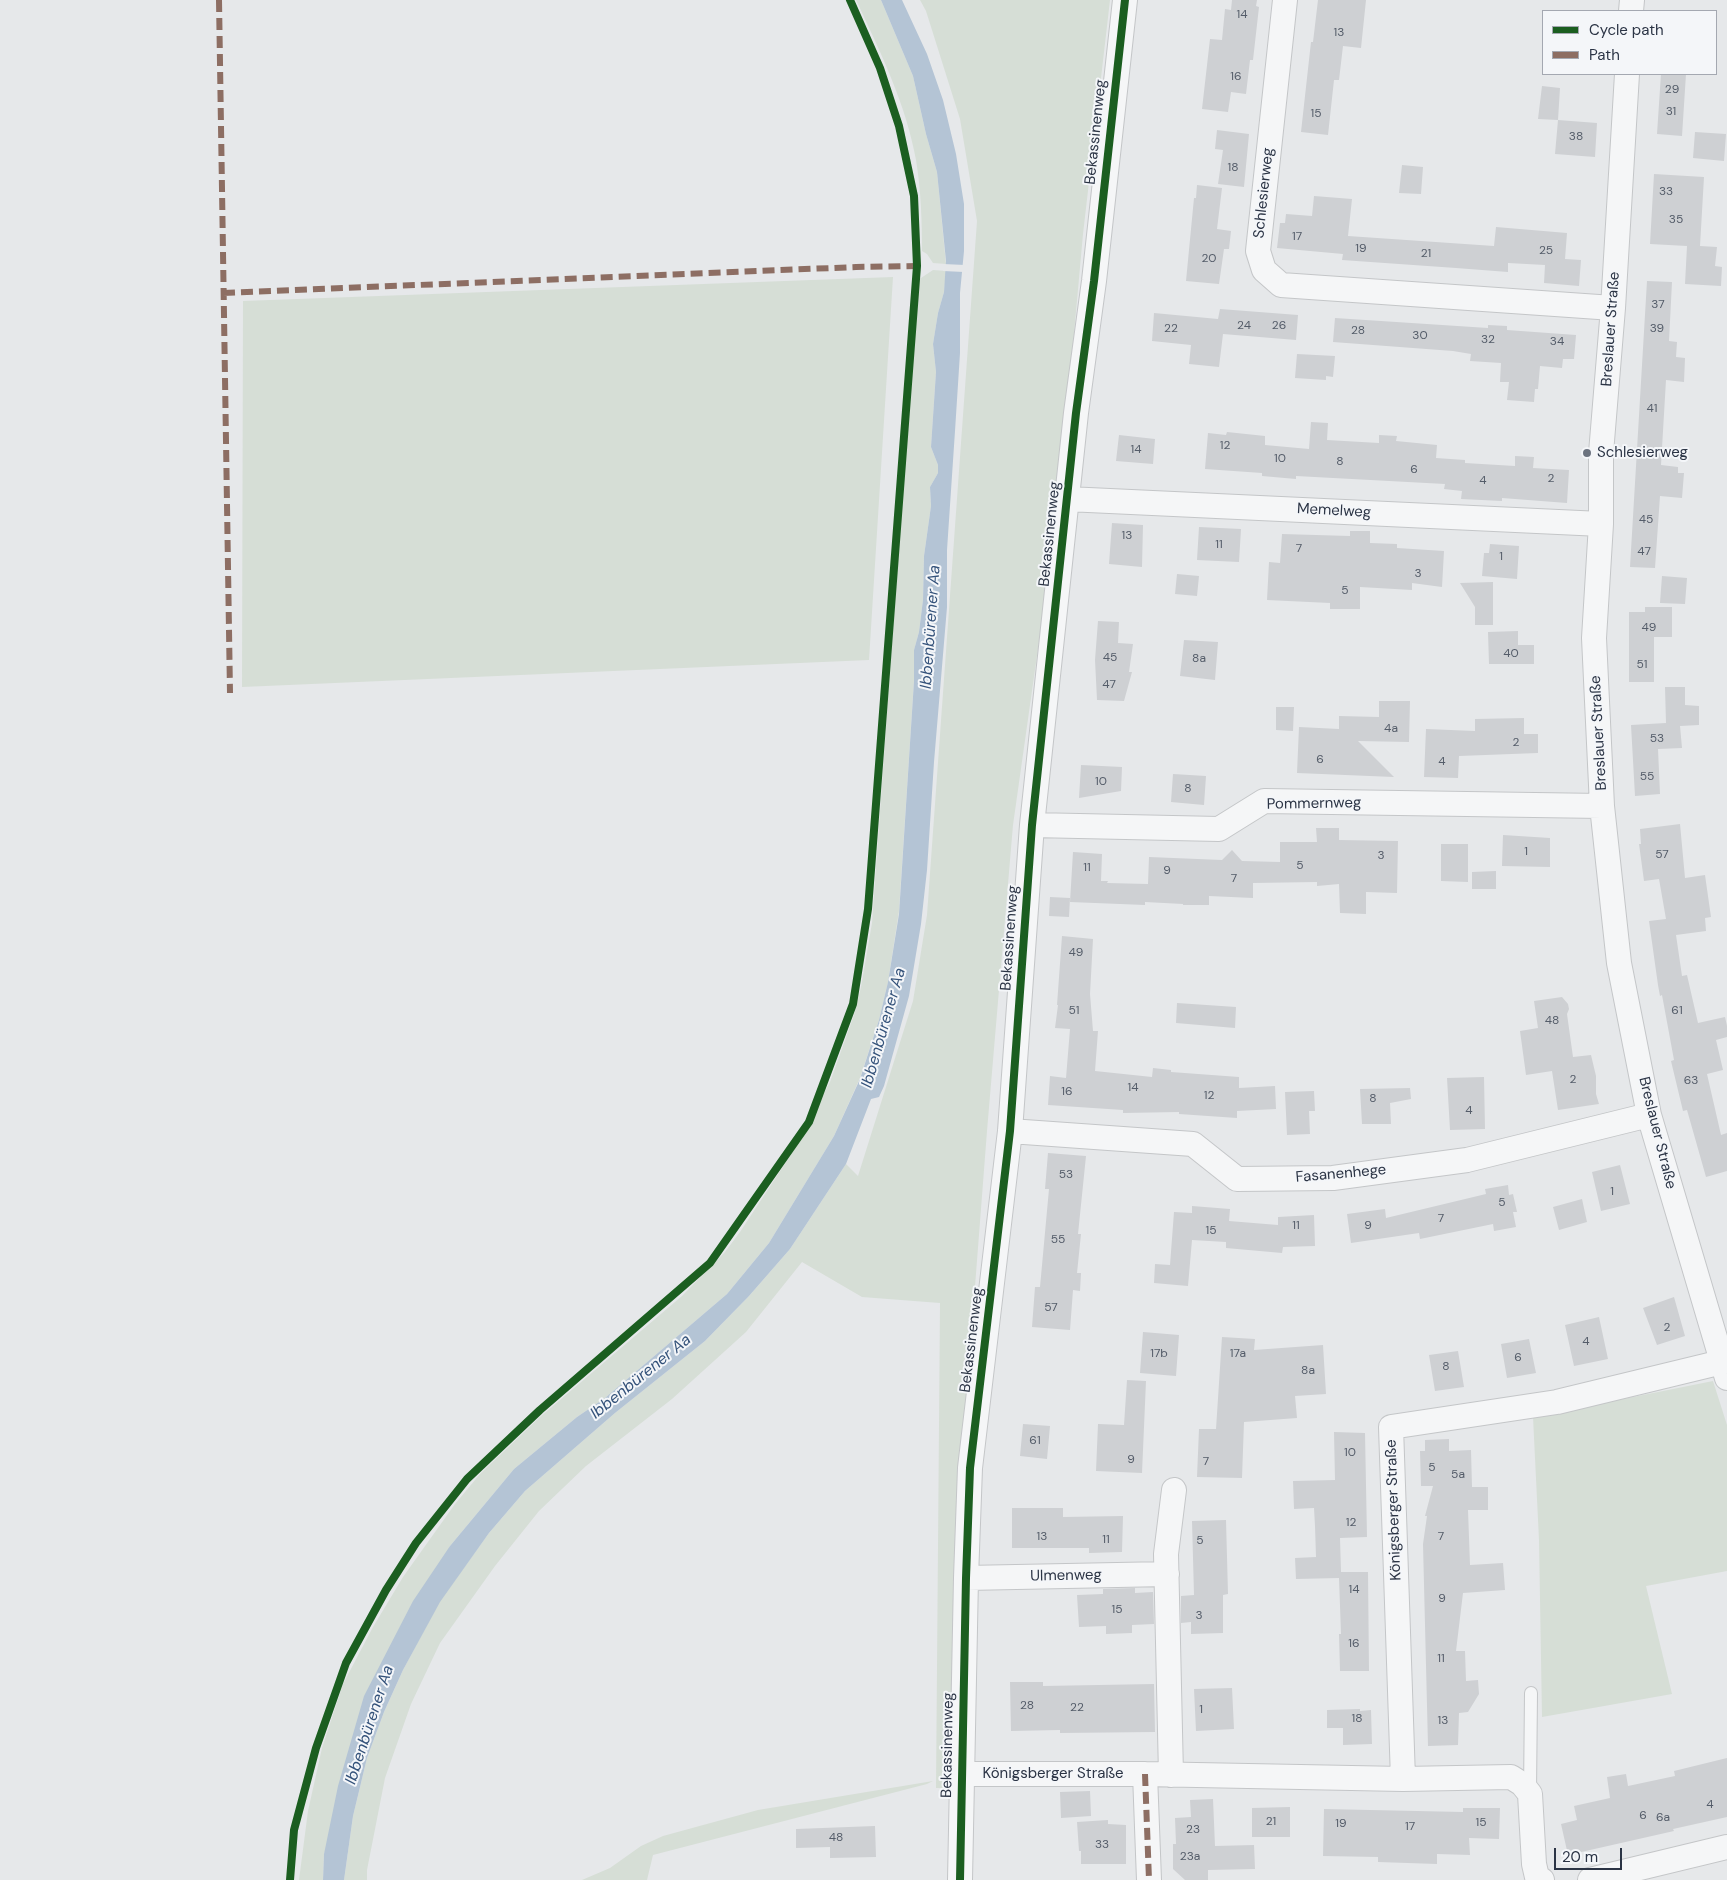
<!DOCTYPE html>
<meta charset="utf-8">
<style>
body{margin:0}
#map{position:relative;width:1727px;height:1880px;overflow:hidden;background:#e6e8ea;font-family:"DM Sans",sans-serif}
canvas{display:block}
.legend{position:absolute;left:1542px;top:10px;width:175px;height:65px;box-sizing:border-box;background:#f4f6f9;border:1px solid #a4a8b1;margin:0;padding:6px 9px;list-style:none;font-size:15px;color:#2b3445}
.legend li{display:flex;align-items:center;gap:10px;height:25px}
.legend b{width:25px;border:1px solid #a4a8b1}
.scale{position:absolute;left:1554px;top:1848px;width:68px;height:22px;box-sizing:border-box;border:2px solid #2b3445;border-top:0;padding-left:6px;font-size:15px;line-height:18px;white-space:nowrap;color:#2b3445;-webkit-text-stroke:4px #f4f6f9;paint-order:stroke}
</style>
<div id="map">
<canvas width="1727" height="1880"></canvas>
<ul class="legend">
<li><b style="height:6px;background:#1b5e20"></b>Cycle path</li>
<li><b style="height:6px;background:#8d6e63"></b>Path</li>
</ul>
<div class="scale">20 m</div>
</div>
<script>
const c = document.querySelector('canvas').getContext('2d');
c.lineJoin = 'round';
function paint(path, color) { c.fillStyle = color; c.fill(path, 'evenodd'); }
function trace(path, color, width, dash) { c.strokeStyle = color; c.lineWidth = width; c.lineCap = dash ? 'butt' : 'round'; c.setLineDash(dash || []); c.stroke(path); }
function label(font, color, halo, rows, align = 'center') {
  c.font = font + ' "DM Sans",sans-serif'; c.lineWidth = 4; c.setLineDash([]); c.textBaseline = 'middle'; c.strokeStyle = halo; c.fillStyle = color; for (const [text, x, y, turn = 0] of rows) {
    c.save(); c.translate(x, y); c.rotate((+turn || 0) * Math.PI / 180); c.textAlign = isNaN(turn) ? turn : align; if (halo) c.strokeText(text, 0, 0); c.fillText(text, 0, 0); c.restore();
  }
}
paint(new Path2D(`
 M856,0H881L913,76L926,134L937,172L946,264L933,263L927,254L922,251C922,221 921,190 916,160C906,104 880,51 856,0Z
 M920,0H1110L1083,234L1059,500L1013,825L987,1131L961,1468L951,1788H936L940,1303L862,1297L802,1262L746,1332L672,1399L586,1466L539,1511L495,1566L440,1643L411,1704L385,1778L367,1870V1880H344L353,1816L367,1758L384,1712L403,1670L439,1602L489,1533L525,1491L615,1413L705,1341L749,1296L790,1249L846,1164L858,1176L913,1001L927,915L977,221L960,119L926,11Z
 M933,270L946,271L944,292L938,313L933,344L936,372L931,447L938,465V473L930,487L931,506L924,556L923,600L919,632L914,650V681L899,911L888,982L879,1020L860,1078L834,1136L769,1243L727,1294L605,1398L577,1417L514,1469L450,1546L324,1854L323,1880H299L308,1811L322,1748L343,1684L373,1627L403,1577L455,1504L480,1474L540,1417L682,1296L725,1252L740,1232L792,1153L830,1082L854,1015L861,987L872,923L918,280Z
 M893,277L869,660L242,687L243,301Z
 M1713,1381L1727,1425V1571L1646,1586L1672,1694L1542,1717L1539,1540L1533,1417Z
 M933,1781L927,1784L653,1855L647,1880H582L610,1868L641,1846L663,1836L758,1810Z`), '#d6ded6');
paint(new Path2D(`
 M881,0H902L927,54L943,100L956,154L964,204V251L960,293V353L955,431L947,550V607L934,762L927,870L921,924L909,996L884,1086L879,1097L871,1099L846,1164L790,1249L749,1296L705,1341L615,1413L525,1491L489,1533L440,1602L403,1670L384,1712L367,1758L353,1816L344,1880H323L324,1854L338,1786L364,1696L413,1601L450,1546L514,1469L577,1417L605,1398L727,1294L769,1243L834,1136L860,1079L879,1020L888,982L899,914L914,681V650L919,632L923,600L924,556L931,506L930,487L938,473V465L931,447L936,372L933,344L938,313L944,292L946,261L937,172L926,134L913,76Z`), '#b4c4d5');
paint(new Path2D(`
 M943,264L965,265L964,272L943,271Z`), '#e6e8ea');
paint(new Path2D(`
 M1232,0H1257L1256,6L1259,7L1253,60H1250L1246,94L1231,92L1228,112L1202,109L1210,39L1222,40L1225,9L1231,10Z
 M1318,0H1366L1361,48L1343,46L1339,80H1334L1328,135L1301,132L1311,42H1313Z
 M1661,74H1686L1682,136L1657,134Z
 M1542,86L1560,88L1558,120L1597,123L1595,157L1555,154L1558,120L1538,119Z
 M1217,130L1249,134L1244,187L1218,184L1223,150L1215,149Z
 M1695,132L1726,134L1724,161L1693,158Z
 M1402,165L1423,167L1421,194L1399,193Z
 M1654,174L1704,177L1700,246L1717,247L1715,266L1722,267L1721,286L1685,284L1687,246L1650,244Z
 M1197,185L1222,188L1217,229L1231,231L1229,249H1224L1219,284L1186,281L1194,198H1196Z
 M1314,196L1352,199L1348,236L1494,246L1496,227L1567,233L1565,259L1581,260L1579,286L1544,283L1545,265L1508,263V272L1456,268L1342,260L1343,254L1277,248L1280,223H1285L1286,214L1312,216Z
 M1647,281L1672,282L1669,341L1677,342L1676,357L1685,358L1684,382L1666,380L1661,465L1678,467V473H1684L1682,498L1660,496L1655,568L1630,567Z
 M1220,309L1298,315L1296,340L1223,334L1219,367L1189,364L1191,345L1152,341L1154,313L1218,319Z
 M1335,318L1488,328V325L1507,326V330L1576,335L1574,359H1563L1562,368L1540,366L1538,389H1535L1534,402L1507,400L1509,382H1500L1501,363L1470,361L1471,354L1453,351L1333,342Z
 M1297,354L1335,356L1333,377L1326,376V380L1295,378Z
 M1311,422L1328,423L1327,440L1379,443V435L1397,436L1396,441L1437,445L1436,458L1465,460V463L1515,466V456L1534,457L1533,468L1569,470L1567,503L1502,498V501L1461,499L1462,491L1444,489L1445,484L1296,476V479L1262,476V473L1205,469L1208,433L1226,435L1227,432L1265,436V445L1309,449Z
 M1119,435L1155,439L1153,464L1116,461Z
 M1112,523L1143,525L1142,567L1109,564Z
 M1199,527L1241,529L1239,562L1197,560Z
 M1350,531H1370V543L1397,544V548L1444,551L1442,587L1412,583V590L1360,587V609H1330V603L1267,600L1269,562L1280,563L1282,534L1350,536Z
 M1490,544L1519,546L1517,579L1482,576L1484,553H1489Z
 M1177,574L1199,576L1197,596L1175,594Z
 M1662,576L1687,578L1685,604L1660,603Z
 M1493,582V625H1475V607L1460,583Z
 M1645,607H1672V637H1654V682H1629V612H1645Z
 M1098,621L1119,622L1118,643L1133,644L1129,672H1132L1124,701L1097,700L1095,660Z
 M1518,631V645H1534V664H1489L1488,632Z
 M1184,640L1218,642L1215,680L1180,676Z
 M1665,687H1685V705L1699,706V725L1680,726L1682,748L1658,749L1660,794L1635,796L1631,725L1666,723Z
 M1379,701H1410L1409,742L1358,741L1394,777L1297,773L1299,727L1339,729V716L1379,717Z
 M1276,707H1294L1293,731L1276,730Z
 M1524,718V734H1538V753L1459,756L1458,778L1424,777L1426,729L1475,731V719Z
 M1081,765L1122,767L1121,791L1079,798Z
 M1173,774L1206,776L1204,805L1171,802Z
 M1680,824L1685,878L1705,875L1711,917L1705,918L1706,931L1676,935L1682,976L1687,975L1698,1023L1725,1017L1727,1026V1037L1716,1040L1723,1070L1707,1074L1721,1135L1727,1133V1171L1706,1177L1687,1110L1683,1111L1671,1061L1674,1060L1662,995L1660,996L1658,985L1649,921L1666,919L1659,879L1644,881L1639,844H1641L1640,829Z
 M1316,828H1339V840L1398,841L1397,893L1366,892V914L1340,913L1339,884L1317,886V882L1253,883V898L1209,896V905H1183V904L1145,902V905L1070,902L1073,852L1102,854L1101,881H1108L1107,883L1148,884L1149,857L1222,860L1232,850L1242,861L1280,862V842H1317Z
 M1503,835L1550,838V867L1502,866Z
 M1441,844H1468V882L1441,881Z
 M1496,871V889H1472V872Z
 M1050,897L1070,898L1069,917L1049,916Z
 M1062,936L1093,939L1090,994L1093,1031H1098L1095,1071L1152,1077L1153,1068L1171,1070V1072L1239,1077V1088L1275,1086L1276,1109L1237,1111V1118L1179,1114V1112L1123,1113V1110L1048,1105L1050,1076L1066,1078L1070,1029L1055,1028L1058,1005H1057Z
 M1562,997L1568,1004L1569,1009L1567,1014L1573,1057L1591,1055L1596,1076V1094L1599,1104L1558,1110L1552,1071L1526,1075L1520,1031L1538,1028L1534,1001Z
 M1177,1003L1236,1007L1235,1028L1176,1023Z
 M1484,1077L1485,1129L1450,1130L1447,1078Z
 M1410,1088L1411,1099L1390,1103L1391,1124H1362L1360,1089Z
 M1314,1091L1315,1111H1309L1310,1134L1287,1135L1285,1092Z
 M1048,1153L1086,1156L1078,1234H1081L1077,1273H1081L1080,1291L1073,1290L1070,1330L1032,1327L1035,1287H1040L1049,1189H1045Z
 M1620,1165L1630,1204L1601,1211L1592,1172Z
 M1508,1185L1509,1195L1513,1194L1517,1212H1513L1516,1227L1494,1231L1493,1224L1420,1239L1419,1233L1351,1243L1347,1214L1385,1209L1386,1218L1486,1194L1485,1189Z
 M1582,1199L1587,1222L1559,1230L1553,1207Z
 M1192,1206L1230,1209L1229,1221L1278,1225V1217L1314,1215L1315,1246L1283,1247L1282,1253L1226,1248V1242L1192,1240L1188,1286L1154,1283L1155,1264L1170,1265L1174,1212L1192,1213Z
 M1674,1297L1685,1336L1657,1345L1643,1308Z
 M1599,1317L1608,1359L1574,1366L1565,1325Z
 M1143,1332L1179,1335L1176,1376L1140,1373Z
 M1222,1337L1255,1339L1254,1350L1323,1345L1326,1394L1295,1396L1297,1418L1244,1422L1242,1478L1197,1477L1199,1429H1216Z
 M1529,1339L1536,1373L1507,1378L1501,1344Z
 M1458,1351L1464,1387L1435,1391L1429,1355Z
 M1127,1380L1146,1381L1142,1473L1096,1471L1098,1424L1124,1425Z
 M1023,1424L1050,1426L1047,1459L1020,1456Z
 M1334,1432L1365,1433L1367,1537L1340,1538L1341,1572H1368L1369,1671H1340L1339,1634H1341L1339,1578L1296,1579L1295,1558L1316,1557L1315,1526L1314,1508L1294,1509L1293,1481L1335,1480Z
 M1449,1439V1451L1471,1450L1472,1487H1488V1510H1468L1470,1565L1503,1563L1505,1590L1463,1593L1456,1651H1465L1466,1681L1478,1680L1479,1694L1468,1712L1459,1713L1458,1745L1428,1746L1423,1544L1427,1516H1425L1433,1486H1421L1420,1451H1425V1440Z
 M1012,1508H1063V1517L1123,1516L1122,1552L1089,1553V1548H1012Z
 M1226,1520L1228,1594L1223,1595V1633L1191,1634V1622L1181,1623V1596L1194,1595L1192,1521Z
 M1135,1588V1593L1153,1592L1154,1624L1132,1625V1633L1106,1634V1626L1079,1627L1077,1595L1103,1594V1589Z
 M1010,1682H1043V1686L1154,1684L1155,1732L1060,1733V1730L1011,1731Z
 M1232,1688L1234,1729L1196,1731L1194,1689Z
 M1360,1709V1711L1371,1710L1372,1744L1343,1745V1728H1327V1710Z
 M1727,1758V1817L1673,1829L1674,1831L1568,1855L1561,1824L1577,1820L1574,1806L1610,1798L1607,1777L1626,1774L1628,1786L1675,1776L1674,1771Z
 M1090,1791L1091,1816L1061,1818L1060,1792Z
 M1213,1799L1215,1846L1254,1845L1255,1869L1208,1870V1880H1185L1173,1869V1844H1176L1175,1818L1191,1817L1190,1800Z
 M1290,1807V1837H1252V1808Z
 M1463,1808H1500L1499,1839L1469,1838L1470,1855L1437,1854V1864L1378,1862V1857L1323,1856L1324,1809L1463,1812Z
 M1108,1820V1824L1126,1825V1864H1081V1851H1079L1077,1822Z
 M875,1826L876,1857L830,1858V1847L796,1848V1829Z`), '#ced0d3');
const service = new Path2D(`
 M1530,1793L1531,1693`);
const minor = new Path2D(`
 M1285,0L1258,251L1264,270L1281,285L1613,308
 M1631,11L1632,0
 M1627,74L1613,308L1601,453V524L1594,638L1602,806L1619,963L1649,1115L1727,1378
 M1067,499L1601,524
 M1032,825L1219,829L1264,801L1602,806
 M1010,1131L1193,1144L1237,1179L1333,1178L1467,1160L1649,1115
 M966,1578L1167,1574
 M961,1774H1145L1403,1779L1391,1427L1557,1402L1722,1362
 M1145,1774L1149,1880
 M1171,1775L1166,1554L1174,1490
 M1403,1779L1511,1777L1522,1784L1530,1794L1534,1864L1537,1877L1542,1880
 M960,1880L966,1578L970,1468L1010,1131L1032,825L1076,413L1094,281L1125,0
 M1590,1880L1727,1847`);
trace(service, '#c4c6c8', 14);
trace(minor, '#c4c6c8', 26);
trace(service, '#f5f6f7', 12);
trace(minor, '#f5f6f7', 24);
trace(new Path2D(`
 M219,0L230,693
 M223,293L856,267L917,266
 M1145,1774L1149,1880`), '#8d6e63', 6, [12, 6]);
trace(new Path2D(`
 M290,1880L294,1830L316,1748L346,1663L386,1590L416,1543L467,1479L540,1410L710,1263L809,1122L853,1004L868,909L917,266L914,196L899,126L880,68L850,0
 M960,1880L966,1578L970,1468L1010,1131L1032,825L1076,413L1094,281L1125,0`), '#1b5e20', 8);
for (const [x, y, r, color] of [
 [1587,453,5,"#6c737f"]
]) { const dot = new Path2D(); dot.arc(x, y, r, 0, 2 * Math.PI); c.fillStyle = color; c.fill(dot); trace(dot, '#f4f6f9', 2); }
label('12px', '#545c69', null, [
 ["14",1242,15],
 ["13",1339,33],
 ["16",1236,77],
 ["29",1672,90],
 ["31",1671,112],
 ["15",1316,114],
 ["38",1576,137],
 ["18",1233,168],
 ["33",1666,192],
 ["35",1676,220],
 ["17",1297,237],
 ["19",1361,249],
 ["25",1546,251],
 ["21",1426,254],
 ["20",1209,259],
 ["37",1658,305],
 ["24",1244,326],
 ["26",1279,326],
 ["22",1171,329],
 ["39",1657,329],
 ["28",1358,331],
 ["30",1420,336],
 ["32",1488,340],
 ["34",1557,342],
 ["41",1652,409],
 ["12",1225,446],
 ["14",1136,450],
 ["10",1280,459],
 ["8",1340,462],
 ["6",1414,470],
 ["2",1551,479],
 ["4",1483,481],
 ["45",1646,520],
 ["13",1127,536],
 ["11",1219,545],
 ["7",1299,549],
 ["47",1644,552],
 ["1",1501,557],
 ["3",1418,574],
 ["5",1345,591],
 ["49",1649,628],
 ["40",1511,654],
 ["45",1110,658],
 ["8a",1199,659],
 ["51",1642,665],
 ["47",1109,685],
 ["4a",1391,729],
 ["53",1657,739],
 ["2",1516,743],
 ["6",1320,760],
 ["4",1442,762],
 ["55",1647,777],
 ["10",1101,782],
 ["8",1188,789],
 ["1",1526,852],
 ["57",1662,855],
 ["3",1381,856],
 ["5",1300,866],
 ["11",1087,868],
 ["9",1167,871],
 ["7",1234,879],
 ["49",1076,953],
 ["51",1074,1011],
 ["61",1677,1011],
 ["48",1552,1021],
 ["2",1573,1080],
 ["63",1691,1081],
 ["14",1133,1088],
 ["16",1067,1092],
 ["12",1209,1096],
 ["8",1373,1099],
 ["4",1469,1111],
 ["53",1066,1175],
 ["1",1612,1192],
 ["5",1502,1203],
 ["7",1441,1219],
 ["11",1296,1226],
 ["9",1368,1226],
 ["15",1211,1231],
 ["55",1058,1240],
 ["57",1051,1308],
 ["2",1667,1328],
 ["4",1586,1342],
 ["17b",1159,1354],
 ["17a",1238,1354],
 ["6",1518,1358],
 ["8",1446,1367],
 ["8a",1308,1371],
 ["61",1035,1441],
 ["10",1350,1453],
 ["9",1131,1460],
 ["7",1206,1462],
 ["5",1432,1468],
 ["5a",1458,1475],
 ["12",1351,1523],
 ["13",1042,1537],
 ["7",1441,1537],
 ["11",1106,1540],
 ["5",1200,1541],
 ["14",1354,1590],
 ["9",1442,1599],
 ["15",1117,1610],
 ["3",1199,1616],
 ["16",1354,1644],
 ["11",1441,1659],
 ["28",1027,1706],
 ["22",1077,1708],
 ["1",1201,1710],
 ["18",1357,1719],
 ["13",1443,1721],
 ["4",1710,1805],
 ["6",1643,1816],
 ["6a",1663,1818],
 ["21",1271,1822],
 ["15",1481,1823],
 ["19",1341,1824],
 ["17",1410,1827],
 ["23",1193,1830],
 ["48",836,1838],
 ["33",1102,1845],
 ["23a",1190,1857]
]);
label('15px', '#2b3445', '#f4f6f9', [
 ["Bekassinenweg",1096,132,-84],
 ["Schlesierweg",1264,193,-84],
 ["Breslauer Straße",1611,329,-86],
 ["Memelweg",1334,511,3],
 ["Bekassinenweg",1050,534,-84],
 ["Breslauer Straße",1599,733,-93],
 ["Pommernweg",1314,804,-1],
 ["Bekassinenweg",1010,938,-86],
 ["Breslauer Straße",1657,1133,76],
 ["Fasanenhege",1341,1174,-5],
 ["Bekassinenweg",972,1340,-83],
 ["Königsberger Straße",1394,1510,-92],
 ["Ulmenweg",1066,1576,-1],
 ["Bekassinenweg",948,1745,-89],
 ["Königsberger Straße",1053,1774]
]);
label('15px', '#2b3445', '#f4f6f9', [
 ["Schlesierweg",1597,453]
], 'left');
label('italic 16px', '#34527a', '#f4f6f9', [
 ["Ibbenbürener Aa",931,627,-86],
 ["Ibbenbürener Aa",884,1028,-74],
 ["Ibbenbürener Aa",641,1377,-39],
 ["Ibbenbürener Aa",370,1725,-72]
]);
</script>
